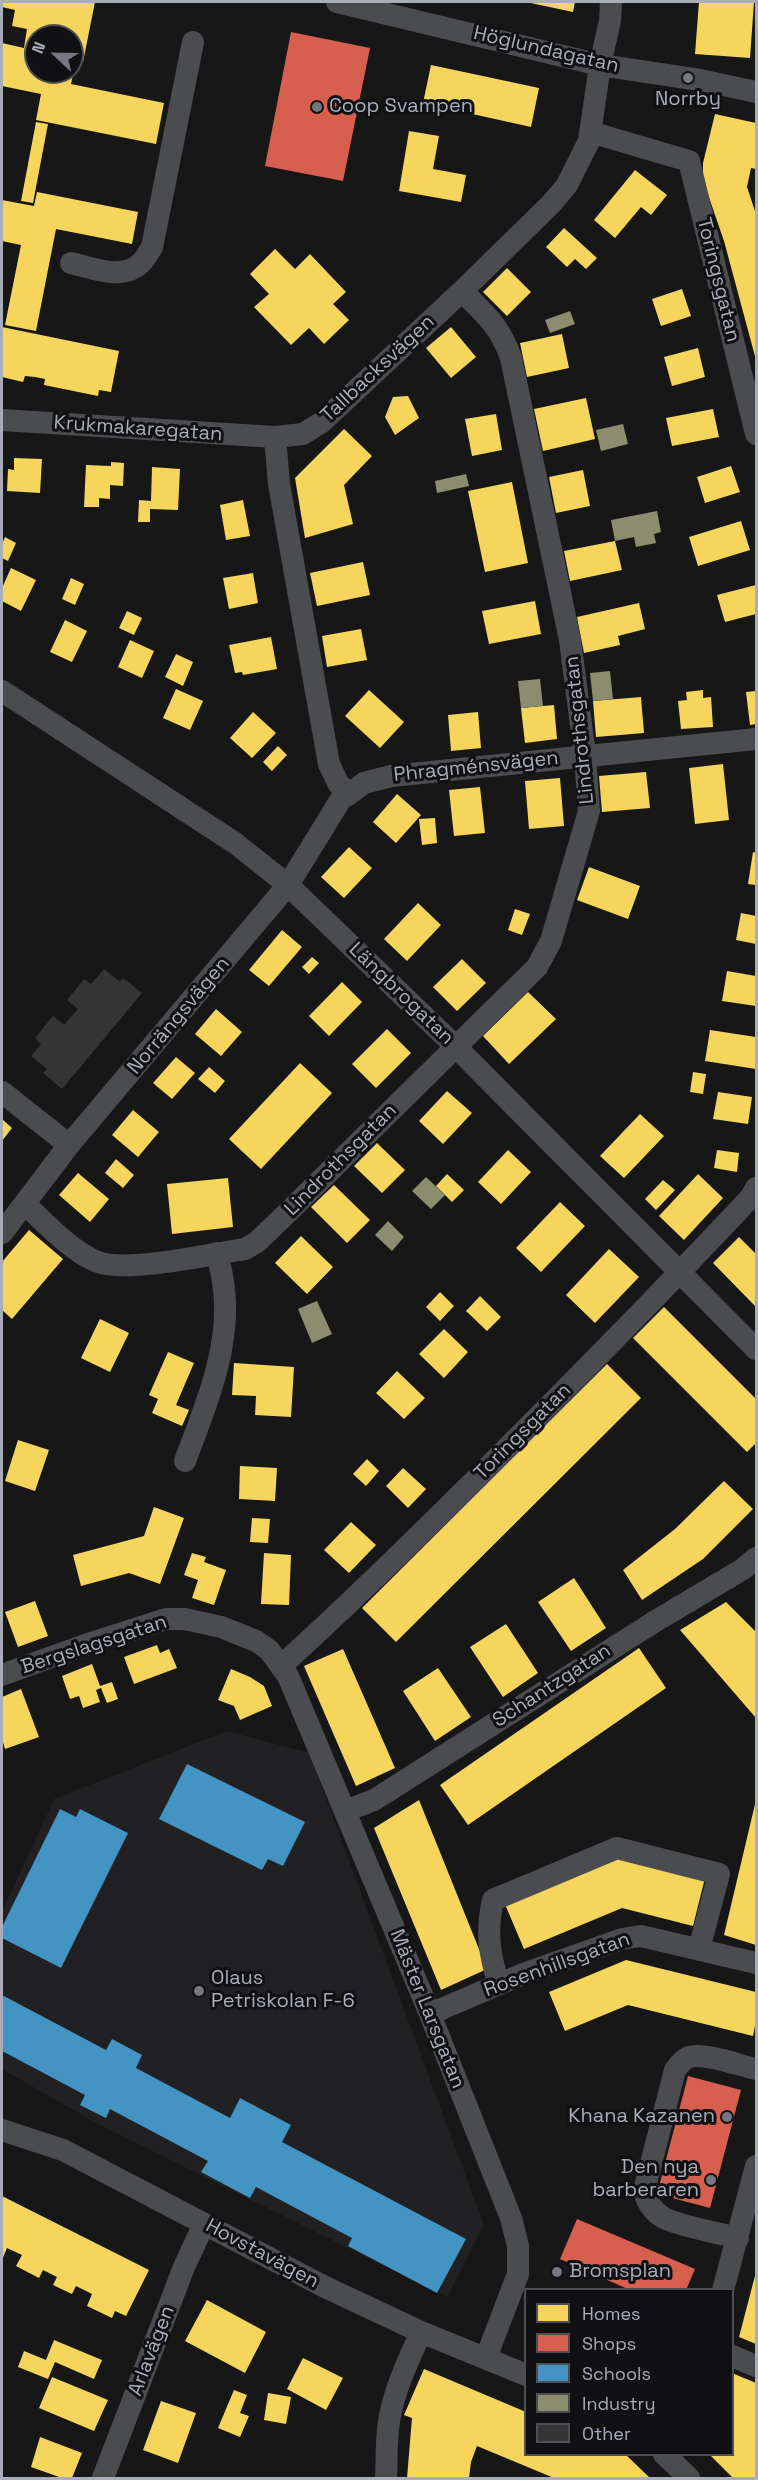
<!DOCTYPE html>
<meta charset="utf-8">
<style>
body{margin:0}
#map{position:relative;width:758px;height:2480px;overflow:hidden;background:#171717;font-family:"Space Grotesk",sans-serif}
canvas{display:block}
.frame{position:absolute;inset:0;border:3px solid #a8adb8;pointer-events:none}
.legend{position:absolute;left:524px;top:2288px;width:210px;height:168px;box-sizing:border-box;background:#111113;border:2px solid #4d4f55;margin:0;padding:8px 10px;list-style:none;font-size:18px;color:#a8adb8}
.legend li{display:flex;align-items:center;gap:12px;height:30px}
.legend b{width:30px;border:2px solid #4d4f55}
.north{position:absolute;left:24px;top:24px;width:60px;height:60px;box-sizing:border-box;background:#111113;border:2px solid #4d4f55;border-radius:50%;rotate:292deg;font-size:16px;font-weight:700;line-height:24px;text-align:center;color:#a8adb8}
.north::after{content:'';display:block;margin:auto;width:21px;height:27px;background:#757880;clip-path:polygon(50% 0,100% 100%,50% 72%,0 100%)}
</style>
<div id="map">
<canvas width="758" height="2480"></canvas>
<div class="frame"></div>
<ul class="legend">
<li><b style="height:16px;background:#f6d55c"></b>Homes</li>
<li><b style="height:16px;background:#d6604d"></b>Shops</li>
<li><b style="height:16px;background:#4393c3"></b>Schools</li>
<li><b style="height:16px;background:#8c8c6e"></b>Industry</li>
<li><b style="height:16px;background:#353536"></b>Other</li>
</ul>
<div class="north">N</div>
</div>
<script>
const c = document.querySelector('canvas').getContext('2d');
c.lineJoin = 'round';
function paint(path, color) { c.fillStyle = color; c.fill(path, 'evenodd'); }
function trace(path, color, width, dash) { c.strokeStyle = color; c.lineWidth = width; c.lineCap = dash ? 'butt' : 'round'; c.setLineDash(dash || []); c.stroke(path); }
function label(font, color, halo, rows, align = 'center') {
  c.font = font + ' "Space Grotesk",sans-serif'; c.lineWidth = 6; c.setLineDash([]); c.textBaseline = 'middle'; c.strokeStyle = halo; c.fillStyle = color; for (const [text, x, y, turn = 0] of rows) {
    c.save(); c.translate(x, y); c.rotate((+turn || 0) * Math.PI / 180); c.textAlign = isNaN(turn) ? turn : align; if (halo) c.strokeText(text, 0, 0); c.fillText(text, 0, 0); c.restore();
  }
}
paint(new Path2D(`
 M227,1731L309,1753L484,2225L447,2297L96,2123L2,2069V1912L54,1799Z`), '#212123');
paint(new Path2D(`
 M2,2H95L83,62L76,60L71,84L164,103L156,144L36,120L41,94L2,86V43L24,48L27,29L12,26L15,10L2,7ZM36,36H72V72H36Z
 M526,2H575L573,12Z
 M699,2H754L750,58L695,54Z
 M431,65L539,88L531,127L423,103Z
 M715,114L756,123V169L751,168L747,187L756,214V360L724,241L703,180V163Z
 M36,122L48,124L33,203L21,201Z
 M409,131L439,136L433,169L466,175L461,202L399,191Z
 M635,170L667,195L651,215L641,207L615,238L594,220Z
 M37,192L138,212L132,244L56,229L36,331L5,325L21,245L2,241V200L34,206Z
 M564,228L597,258L586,269L575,259L567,267L546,247Z
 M275,249L295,269L310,254L346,292L333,304L349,320L324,344L309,328L291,345L254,307L269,294L250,274Z
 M507,268L531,292L507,316L483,292Z
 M682,289L691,316L661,326L652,299Z
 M2,327L119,351L111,392L99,390L98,396L44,385L45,379L35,377L25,376L23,382L2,377Z
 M451,327L476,357L451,378L426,348Z
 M562,334L569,368L527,377L520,343Z
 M698,348L705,377L672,386L664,357Z
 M408,396L419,418L395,435L385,417L393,397Z
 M586,398L595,439L543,451L534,409Z
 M713,409L719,437L672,446L666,418Z
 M496,414L502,450L472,456L465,419Z
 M344,429L372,456L344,485L353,524L305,538L295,478Z
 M14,458L42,459L40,493L7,491L8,469L14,470Z
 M111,462L124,463L123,486L110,485V499L99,498V507H84L86,465L111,466Z
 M731,466L740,492L705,503L697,477Z
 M152,467L180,469L178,510L150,509V522H138L139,500L151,501Z
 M583,470L590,506L556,513L549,477Z
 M512,482L528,563L485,572L468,491Z
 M243,500L250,536L226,540L220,505Z
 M741,521L750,550L698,566L689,537Z
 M5,537L16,543L8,561L2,558V544Z
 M615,541L622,570L570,581L564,551Z
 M363,562L370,595L317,606L310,573Z
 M11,568L36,580L21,611L2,601V588Z
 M253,573L258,603L229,609L223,578Z
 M71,578L84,584L75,605L62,599Z
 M756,585V614L725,622L717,595Z
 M535,601L541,634L489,644L482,611Z
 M639,603L645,629L618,636L620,645L584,653L577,617Z
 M127,611L142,618L134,635L119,628Z
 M65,620L87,631L72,662L50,652Z
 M361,629L367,660L327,667L322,636Z
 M271,637L277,669L243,675L242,672L235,673L229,645Z
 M130,640L154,651L142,678L118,667Z
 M176,654L193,662L183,686L165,677Z
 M176,689L203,701L190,730L163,718Z
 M369,690L404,722L380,748L345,716Z
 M703,690V698L711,697L713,727L681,729L678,701L687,700L686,692Z
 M756,691V724L750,725L746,692Z
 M641,697L644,733L596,737L593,701Z
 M554,705L557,739L525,743L521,708Z
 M253,712L276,733L252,758L230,738Z
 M478,712L481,748L451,751L448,715Z
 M278,746L287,755L272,771L263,762Z
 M723,764L729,820L695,824L689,768Z
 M646,772L650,808L602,812L599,776Z
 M560,778L564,826L529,829L525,781Z
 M480,787L485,833L454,836L449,790Z
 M397,794L421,815L396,843L373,822Z
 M435,818L437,843L422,845L419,819Z
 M349,847L372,868L344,898L321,877Z
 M753,852L756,853V885L748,884Z
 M589,867L640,886L628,919L577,900Z
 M418,903L441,925L407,961L384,939Z
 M515,909L530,914L522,935L508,930Z
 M741,913L756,916V944L736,940Z
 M282,930L302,947L269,986L249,970Z
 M312,957L319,963L309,974L302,967Z
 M462,959L486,983L457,1011L433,987Z
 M727,971L756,976V1006L722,1001Z
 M342,982L362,1002L329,1036L309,1016Z
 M528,992L556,1019L509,1064L483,1036Z
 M216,1009L242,1032L221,1056L195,1034Z
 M387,1029L411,1053L376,1088L352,1064Z
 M710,1030L756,1037V1069L705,1061Z
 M176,1057L195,1073L172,1099L153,1083Z
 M300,1063L332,1093L261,1169L229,1139Z
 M209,1067L225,1081L215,1093L198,1079Z
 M693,1072L706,1074L703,1094L690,1092Z
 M447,1091L472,1113L443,1144L419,1121Z
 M718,1092L752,1097L748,1124L713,1119Z
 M133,1110L159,1132L138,1157L112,1135Z
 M640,1114L664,1136L624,1178L600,1156Z
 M2,1119L12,1128L2,1141Z
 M377,1143L405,1170L382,1193L354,1166Z
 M508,1150L531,1172L501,1204L478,1182Z
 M717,1150L739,1153L737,1172L714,1168Z
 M116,1159L134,1175L123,1188L105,1173Z
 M78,1173L109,1199L90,1222L59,1195Z
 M447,1174L464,1190L452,1202L436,1186Z
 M698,1174L723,1198L684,1240L659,1216Z
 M228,1178L233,1227L172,1234L167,1184Z
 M663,1180L675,1190L656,1210L645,1199Z
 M334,1185L370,1220L347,1243L311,1207Z
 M560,1202L585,1226L541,1272L516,1248Z
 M29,1230L63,1259L12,1319L2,1310V1262Z
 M301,1236L333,1267L307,1294L275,1263Z
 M739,1237L756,1254V1307L713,1263Z
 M609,1249L639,1277L595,1323L566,1295Z
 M440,1292L454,1306L440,1321L426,1307Z
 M480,1296L501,1317L487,1331L466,1311Z
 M664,1307L756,1399V1443L747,1452L633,1338Z
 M100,1319L129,1333L110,1372L81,1358Z
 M444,1329L468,1352L444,1378L419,1354Z
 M168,1352L194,1363L176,1405L189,1410L182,1426L152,1413L158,1399L149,1395Z
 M234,1363L294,1367L291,1417L255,1415L256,1396L232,1395Z
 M607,1364L641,1398L396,1642L362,1608Z
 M397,1371L425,1398L404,1419L376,1393Z
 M18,1440L49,1450L35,1491L5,1481Z
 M367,1459L379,1471L366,1486L353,1474Z
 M240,1466L277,1468L275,1501L239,1499Z
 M403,1468L426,1489L408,1508L386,1486Z
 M724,1481L753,1509L703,1559L642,1600L623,1570L675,1529Z
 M154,1507L184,1518L160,1584L129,1573L81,1586L73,1555L144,1536Z
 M252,1518L270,1519L268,1543L250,1542Z
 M351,1522L376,1545L349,1573L324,1550Z
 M192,1553L206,1557L204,1562L226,1570L214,1605L192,1598L198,1580L184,1575Z
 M264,1553L291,1555L289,1605L261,1604Z
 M574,1578L606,1628L571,1651L538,1602Z
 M35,1601L48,1636L18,1647L5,1612Z
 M726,1602L756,1632V1718L680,1630Z
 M506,1624L538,1673L503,1697L470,1647Z
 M157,1645L160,1653L169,1649L177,1668L134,1684L124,1657Z
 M639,1648L666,1688L468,1825L440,1785Z
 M343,1649L395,1768L356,1786L304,1666Z
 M92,1664L100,1686L112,1682L118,1699L107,1703L101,1688L96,1690L100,1702L83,1708L79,1696L70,1699L62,1676Z
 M438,1668L471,1717L435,1741L403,1691Z
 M231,1669L250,1677L264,1686L272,1706L240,1720L234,1706L218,1700Z
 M21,1689L39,1737L5,1749L2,1739V1697Z
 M419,1800L487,1969L441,1990L374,1828Z
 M756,1800V1945L724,1935Z
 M614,1856L705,1878L693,1926L622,1908L524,1949L504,1902Z
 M626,1960L756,1992V2021L753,2036L628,2005L565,2031L549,1992Z
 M2,2196L149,2270L126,2316L115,2311L112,2318L87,2306L92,2294L76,2286L72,2294L53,2285L57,2277L43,2270L39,2278L16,2266L22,2255L7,2248L2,2260Z
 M756,2272V2344L739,2337Z
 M207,2300L266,2332L245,2373L185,2341Z
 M54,2340L102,2360L94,2379L55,2362L48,2379L18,2367L24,2351L46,2360Z
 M303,2358L343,2378L326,2410L287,2389Z
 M424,2369L526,2412V2454H625L650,2478H554L477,2446L471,2462L469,2478H407L412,2418L404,2415Z
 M732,2373L756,2383V2478H733L709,2454H732Z
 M52,2377L108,2400L94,2431L39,2408Z
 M234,2390L247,2395L240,2413L249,2416L240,2437L218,2428Z
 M268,2393L291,2397L286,2424L264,2420Z
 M161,2401L196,2413L178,2463L143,2450Z
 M40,2437L82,2453L72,2478H62L31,2467Z`), '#f6d55c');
paint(new Path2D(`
 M291,32L370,48L343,181L265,166Z
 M688,2076L741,2090L710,2208L657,2194Z
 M577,2219L695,2269L686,2290H630L560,2259Z`), '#d6604d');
paint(new Path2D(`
 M187,1764L305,1822L283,1866L268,1859L262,1870L159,1819Z
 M60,1809L76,1817L80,1809L128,1833L61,1968L2,1938V1927Z
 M2,1995L106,2050L112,2039L142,2055L136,2068L230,2118L240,2098L291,2125L282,2142L466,2239L437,2293L348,2246L352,2238L256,2187L250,2198L201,2172L208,2161L110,2109L106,2118L80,2105L85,2095L2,2051Z`), '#4393c3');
paint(new Path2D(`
 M570,311L575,324L550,333L545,320Z
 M623,424L628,444L601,451L596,430Z
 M466,474L469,486L437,493L435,481Z
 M657,511L661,532L654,534L656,543L636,547L634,537L615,541L611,520Z
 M610,671L613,699L593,701L590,673Z
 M540,679L543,706L521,708L518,681Z
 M426,1177L445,1195L431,1209L412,1191Z
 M388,1221L404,1237L392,1251L375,1235Z
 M317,1301L332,1334L312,1343L298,1309Z`), '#8c8c6e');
paint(new Path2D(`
 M104,969L120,982L123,978L142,993L62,1089L43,1073L47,1069L31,1056L41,1044L35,1038L53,1016L64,1025L78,1009L67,1000L84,979L91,984Z`), '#353536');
trace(new Path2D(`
 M337,2L600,65L700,80L756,92
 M590,132L689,161L756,434
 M71,263C92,268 122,281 141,263C145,259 149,252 152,247L193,42
 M2,420L275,437L303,434L322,422L462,291L551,204L567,185L589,141L600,65L610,21L611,2
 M275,437L279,484L329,764L338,783L346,791
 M2,691L235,843L288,885L455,1046L756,1349
 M346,791L348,795L364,783L391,776L756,739
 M2,1092L69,1145
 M25,1204C45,1223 72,1252 98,1262C127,1273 211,1254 245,1249L257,1242L281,1219L537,967L551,941L589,811L585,755L570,640L511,358C500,326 485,314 462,291
 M2,1233L69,1145L288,885L346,791
 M185,1461C205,1408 231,1347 224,1290C223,1277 220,1265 217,1253
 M281,1666C355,1599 426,1529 497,1458C583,1372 668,1286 751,1197L756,1188
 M2,1675L82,1646L166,1619H185L221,1627L256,1641L269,1650L288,1676L430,2014L511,2218L518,2246V2274L486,2358
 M345,1811L374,1800L654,1622L743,1569L756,1558
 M499,1984C489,1955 486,1930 493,1900L617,1848L719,1874L699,1949
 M430,2014L523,1974L622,1939L641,1936L756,1963
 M2,2130L63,2150L325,2287L421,2332L526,2375
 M738,2238C718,2233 680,2226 664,2218C653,2212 647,2202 644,2191L675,2070C679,2065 683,2059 689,2057C704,2052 741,2066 756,2069
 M723,2290L756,2166
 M732,2356L756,2366
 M664,2454L689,2478
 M103,2478L184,2267L204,2224
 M386,2478C387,2460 386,2440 389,2421C394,2390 408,2361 421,2332`), '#4b4c50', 22);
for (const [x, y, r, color] of [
 [688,78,6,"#757880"],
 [317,107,6,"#757880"],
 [199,1991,6,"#757880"],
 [727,2117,6,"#757880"],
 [711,2180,6,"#757880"],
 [557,2272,6,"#757880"]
]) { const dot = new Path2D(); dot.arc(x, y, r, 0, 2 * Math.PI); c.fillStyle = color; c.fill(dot); trace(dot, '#111113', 2); }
label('20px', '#a8adb8', '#111113', [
 ["Höglundagatan",546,50,13],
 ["Toringsgatan",718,280,76],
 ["Tallbacksvägen",378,369,-43],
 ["Krukmakaregatan",138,429,4],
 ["Lindrothsgatan",580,730,-96],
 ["Phragménsvägen",476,767,-6],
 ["Längbrogatan",401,994,44],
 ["Norrängsvägen",179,1016,-50],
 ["Lindrothsgatan",341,1160,-45],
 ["Toringsgatan",523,1432,-45],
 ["Bergslagsgatan",94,1645,-18],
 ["Schantzgatan",552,1686,-33],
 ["Rosenhillsgatan",557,1965,-20],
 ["Mäster Larsgatan",427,2009,68],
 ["Hovstavägen",262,2254,28],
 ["Arlavägen",152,2351,-69]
]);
label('20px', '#a8adb8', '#111113', [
 ["Norrby",688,100,"center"],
 ["Coop Svampen",329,107],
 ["Olaus",211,1979],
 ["Petriskolan F-6",211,2002],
 ["Khana Kazanen",715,2117,"right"],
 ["Den nya",699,2168,"right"],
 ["barberaren",699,2191,"right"],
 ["Bromsplan",569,2272]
], 'left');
</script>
